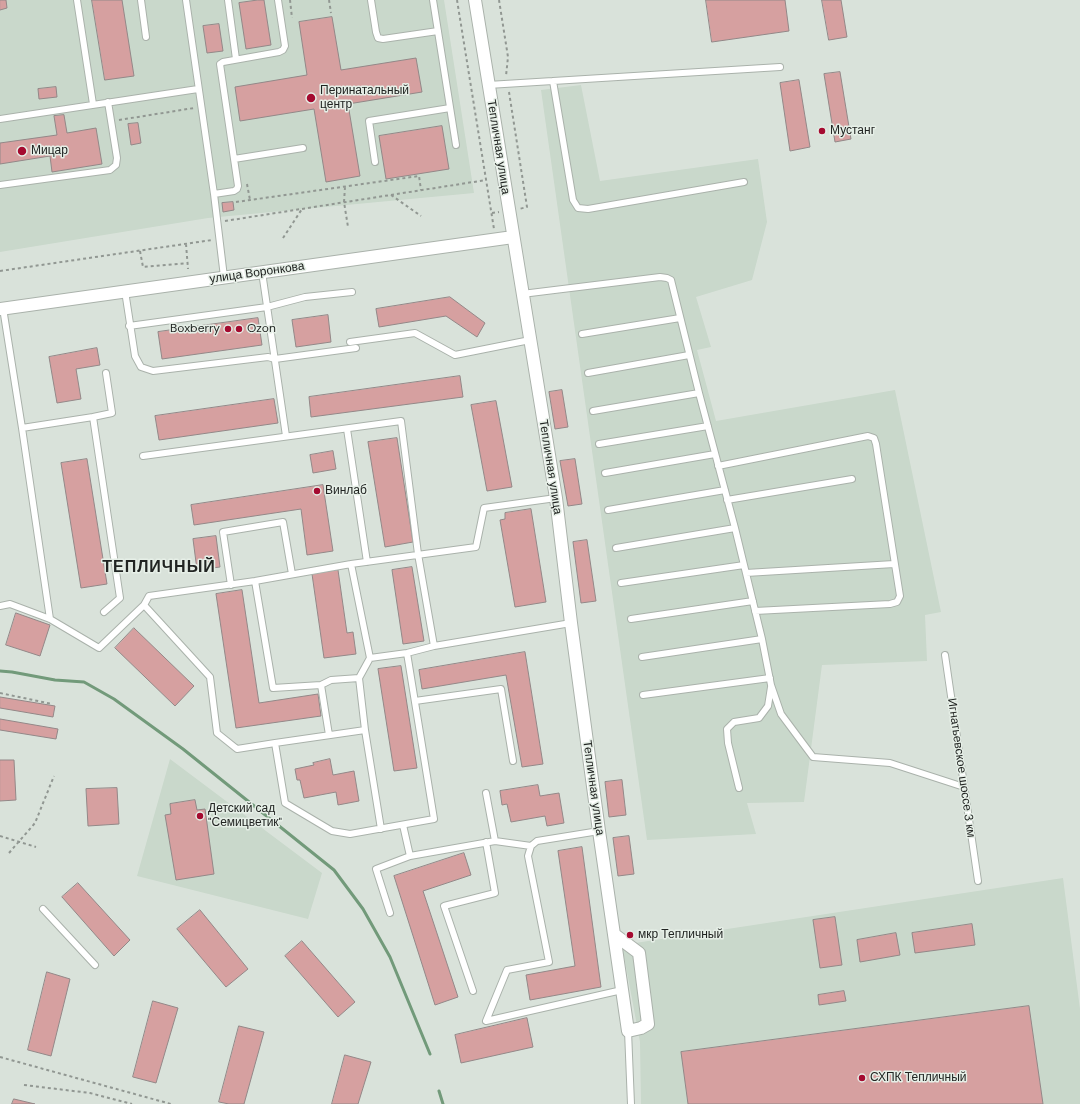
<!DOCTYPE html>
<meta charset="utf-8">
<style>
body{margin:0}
canvas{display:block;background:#d9e2da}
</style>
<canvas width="1080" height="1104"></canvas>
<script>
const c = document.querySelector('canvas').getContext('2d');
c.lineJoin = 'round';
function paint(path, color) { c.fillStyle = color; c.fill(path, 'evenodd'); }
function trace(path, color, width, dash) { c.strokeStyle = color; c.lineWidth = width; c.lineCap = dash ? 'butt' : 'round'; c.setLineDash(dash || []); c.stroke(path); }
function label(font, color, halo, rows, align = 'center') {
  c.font = font + ' "DM Sans",sans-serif'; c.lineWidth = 3; c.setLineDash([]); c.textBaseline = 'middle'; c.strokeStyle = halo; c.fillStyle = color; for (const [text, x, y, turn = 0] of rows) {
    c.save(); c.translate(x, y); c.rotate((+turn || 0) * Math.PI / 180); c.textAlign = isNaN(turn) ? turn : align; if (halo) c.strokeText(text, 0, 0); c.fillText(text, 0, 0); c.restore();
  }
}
paint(new Path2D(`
 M0,0H444L474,193L208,218L0,252Z
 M581,85L600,181L758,159L767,222L752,280L696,297L711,347L697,350L716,421L895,390L941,612L925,615L927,661L822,665L804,802L747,803L756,834L647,840L541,90Z
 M170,759L322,873L308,919L137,876Z
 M1063,878L1080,1009V1104H641L640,1042L622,945Z`), '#c9d8cb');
trace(new Path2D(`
 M0,671L12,672L55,680L84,682L114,699L183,749L334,870L363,909L390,957L430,1054
 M439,1091L443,1104`), '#729a7a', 3);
const building = new Path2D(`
 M0,0H6L7,8L0,10Z
 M92,0H122L134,76L105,80Z
 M258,0H264L271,45L246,49L239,3Z
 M706,0H785L789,31L712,42Z
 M822,0H841L847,37L829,40Z
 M332,17L341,70L416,58L422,92L348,104L360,176L326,182L314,109L240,121L235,87L307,75L299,22Z
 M219,24L223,51L207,53L203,26Z
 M840,72L851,139L835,142L824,74Z
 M799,80L810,147L790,151L780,83Z
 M56,87L57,97L39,99L38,89Z
 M64,115L67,133L96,128L102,164L52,172L50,156L0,164V143L57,135L54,116Z
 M138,123L141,143L131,145L128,124Z
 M442,126L449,169L386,179L379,136Z
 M233,202L234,210L223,212L222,203Z
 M450,297L485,323L477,337L446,316L379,327L376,309Z
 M328,315L331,342L296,347L292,320Z
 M258,318L262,345L162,359L158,332Z
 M97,348L100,365L76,369L81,399L57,403L49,357Z
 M460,376L463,397L311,417L309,397Z
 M562,390L568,427L555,429L549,392Z
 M274,399L278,423L159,440L155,416Z
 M496,401L512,487L487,491L471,405Z
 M397,438L413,542L385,547L368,442Z
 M333,451L336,469L313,473L310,455Z
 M87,459L107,584L81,588L61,463Z
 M575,459L582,504L568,506L560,461Z
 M323,485L333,551L307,555L301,509L194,525L191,505Z
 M531,509L546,602L515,607L500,520L505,519V513Z
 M216,536L220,567L197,570L193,539Z
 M587,540L596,601L581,603L573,542Z
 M412,567L424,641L403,644L392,570Z
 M338,570L347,633L353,632L356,654L324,658L312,574Z
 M242,590L259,703L318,694L321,716L236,728L216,594Z
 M16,613L50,625L40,656L6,645Z
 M134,628L194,686L175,706L115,648Z
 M525,652L543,764L522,767L506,675L422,689L419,670Z
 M401,666L417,768L394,771L378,669Z
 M0,697L55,706L53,717L0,708Z
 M0,719L58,729L56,739L0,730Z
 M330,759L333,775L354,771L359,801L338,805L336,792L304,798L300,780H297L295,769L314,765L313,763Z
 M0,760H14L16,800L0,801Z
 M622,780L626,815L609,817L605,782Z
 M538,785L540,796L559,793L564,823L547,826L545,816L511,822L507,804L502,805L500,791Z
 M117,788L119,824L88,826L86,789Z
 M195,800L197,810L205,809L214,874L176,880L165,815L171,814L170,804Z
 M629,836L634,874L618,876L613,838Z
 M582,847L601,987L530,1000L526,975L575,966L558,851Z
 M464,853L471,875L423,891L458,997L435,1005L394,876Z
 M78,883L130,940L114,956L62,897Z
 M200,910L248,969L226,987L177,929Z
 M835,917L842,965L820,968L813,920Z
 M972,924L975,945L915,953L912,933Z
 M896,933L900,955L860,962L857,940Z
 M302,941L355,1002L338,1017L285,956Z
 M47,972L70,979L51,1056L28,1050Z
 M844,991L846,1001L819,1005L818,995Z
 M153,1001L178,1008L156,1083L133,1077Z
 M1029,1006L1043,1104H688L681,1052Z
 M527,1018L533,1047L461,1063L455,1035Z
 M239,1026L264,1032L244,1104H229L219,1102Z
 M345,1055L371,1062L358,1104H332Z
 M14,1099L35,1104H12Z`);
paint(building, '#d6a0a0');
trace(building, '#938888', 1);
const lane = new Path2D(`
 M77,0L93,104
 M141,0L146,37
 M186,0L214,194L224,277
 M228,0L236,59
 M371,0L376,32L378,38L383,39L438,31
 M433,0L456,145
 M553,81L573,200L578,208L588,209L744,182
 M488,85L780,67
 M0,119L198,89
 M234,159L303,148
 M375,162L369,121L450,108
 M0,185L110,170L116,165L117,158L108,102
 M214,194L234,191L237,189L238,186L220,64L223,62L279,52L283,50L285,46L278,0
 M262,272L286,436
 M125,291L135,356L141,367L153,371L268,357L275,359L356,348
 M522,294L660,277L667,278L671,280L699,393L735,528L762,639L771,685L781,714L813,757L890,763L964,787
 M3,308L22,428L93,417L120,598L104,612
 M129,326L267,307L305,297L352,292
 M582,334L680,318
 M350,342L415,333L455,355L530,340
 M588,373L689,355
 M593,411L699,393
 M93,417L112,413L106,373
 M22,428L50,619
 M347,429L367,562
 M599,444L708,426
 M143,456L401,421L418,554L434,646
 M718,466L868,436L874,438L876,444L900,596L897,602L890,604L755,611
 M605,473L715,454
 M727,500L852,479
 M608,510L725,490
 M616,548L735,528
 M351,564L370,658
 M746,573L894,564
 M255,581L273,688L321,685L331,680L359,678L370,658L407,653L434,646L571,623
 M621,583L744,565
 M231,585L223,532L283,522L292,574
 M0,606L10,604L50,619L99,648L144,605
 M631,619L753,601
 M407,653L434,819L350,834L332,831L285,803L275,743L237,749L217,733L210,677L144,605L149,596L255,581L351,564L476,547L484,508L556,498
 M945,655L978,881
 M642,657L762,639
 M359,678L365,730L381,829
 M321,685L329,735
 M643,695L770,678
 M415,701L501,689L513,761
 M275,743L365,730
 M739,788L728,743L727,729L734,722L759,718L768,706L771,687
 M486,793L495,841
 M403,825L410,856L495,841L531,846
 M599,831L537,841L531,846L528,856L549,962L507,970L486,1021L622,990
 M43,909L95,965
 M390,913L376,869L410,856
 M473,991L444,906L495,893L486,842
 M628,1031L631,1104`);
const street = new Path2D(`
 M475,0L556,498L571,623L599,831L628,1031L641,1028L648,1024L639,953L615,935
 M0,309L513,237`);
trace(lane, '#aab2ab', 8);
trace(street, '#aab2ab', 14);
trace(new Path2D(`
 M290,0L292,18
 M329,0L331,13
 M457,0L494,229
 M499,0L508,57L506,76
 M509,92L527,207L519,209
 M119,120L194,108
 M247,184L250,200
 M345,187L344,202L348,227
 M391,195L421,216
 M236,202L419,176L421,190
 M492,213L499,212
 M225,221L486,180
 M283,238L302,209
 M186,244L188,269
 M140,251L143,267L188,263
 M0,271L212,240
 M0,693L52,704
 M0,836L36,847
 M9,853L35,823L54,776
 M0,1057L171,1104
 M24,1085L90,1093L132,1104`), '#919792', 2, [3, 3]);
trace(lane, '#fff', 6);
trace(street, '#fff', 12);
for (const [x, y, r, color] of [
 [311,98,5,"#a50a30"],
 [822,131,4,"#a50a30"],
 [22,151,5,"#a50a30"],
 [228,329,4,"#a50a30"],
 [239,329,4,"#a50a30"],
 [317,491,4,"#a50a30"],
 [200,816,4,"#a50a30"],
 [630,935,4,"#a50a30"],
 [862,1078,4,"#a50a30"]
]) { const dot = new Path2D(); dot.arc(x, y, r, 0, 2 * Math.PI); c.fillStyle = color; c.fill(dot); trace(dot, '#e6efe7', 1.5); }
label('12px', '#212422', '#e6efe7', [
 ["Перинатальный",320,91],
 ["центр",320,105],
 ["Мустанг",830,131],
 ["Мицар",31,151],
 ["Boxberry",220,329,"right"],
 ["Ozon",247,329],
 ["Винлаб",325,491],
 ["Детский сад",208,809],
 ["\"Семицветик\"",208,823],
 ["мкр Тепличный",638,935],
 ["СХПК Тепличный",870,1078]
], 'left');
label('12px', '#212422', '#e6efe7', [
 ["Тепличная улица",498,147,81],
 ["улица Воронкова",257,273,-8],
 ["Тепличная улица",550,467,81],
 ["Игнатьевское шоссе 3 км",961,768,82],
 ["Тепличная улица",593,788,82]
]);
c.letterSpacing = '1px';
label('bold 16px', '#212422', '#e6efe7', [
 ["ТЕПЛИЧНЫЙ",159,568]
]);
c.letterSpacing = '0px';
</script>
